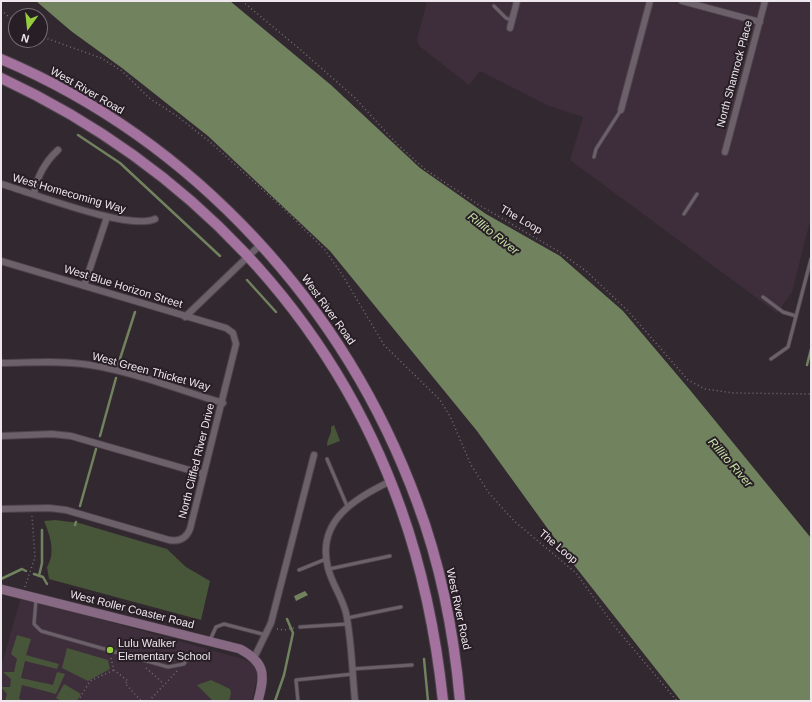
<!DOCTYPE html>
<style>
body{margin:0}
#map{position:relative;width:812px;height:702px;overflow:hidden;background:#322830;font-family:Helvetica,sans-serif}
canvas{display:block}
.frame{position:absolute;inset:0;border:2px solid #eee7ed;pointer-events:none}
.north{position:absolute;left:8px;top:8px;width:40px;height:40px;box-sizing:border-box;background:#281e26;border:1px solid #776e76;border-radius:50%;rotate:195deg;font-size:11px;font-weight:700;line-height:16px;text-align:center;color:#eee7ed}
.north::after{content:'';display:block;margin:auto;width:14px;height:18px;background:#94cc3d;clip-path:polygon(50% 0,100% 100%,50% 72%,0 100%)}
</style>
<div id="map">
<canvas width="812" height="702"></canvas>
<div class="frame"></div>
<div class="north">N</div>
</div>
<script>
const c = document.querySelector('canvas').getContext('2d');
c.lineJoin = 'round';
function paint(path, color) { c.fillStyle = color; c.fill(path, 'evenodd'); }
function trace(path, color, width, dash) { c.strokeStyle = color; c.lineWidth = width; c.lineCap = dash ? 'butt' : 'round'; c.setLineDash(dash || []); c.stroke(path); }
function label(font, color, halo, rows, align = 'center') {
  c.font = font + ' Helvetica,sans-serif'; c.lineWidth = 4; c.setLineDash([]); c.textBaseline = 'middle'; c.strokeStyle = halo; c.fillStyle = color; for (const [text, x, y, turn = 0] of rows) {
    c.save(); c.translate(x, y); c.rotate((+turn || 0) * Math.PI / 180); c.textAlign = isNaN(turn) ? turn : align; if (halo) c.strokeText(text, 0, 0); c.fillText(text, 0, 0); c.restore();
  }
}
paint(new Path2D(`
 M427,1H811V217L792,292L777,313L570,160L583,117L549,106L480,71L469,85L419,46L417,39Z
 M21,597L243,659L252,663L258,673L252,701H1V667Z`), '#3e2e3b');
paint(new Path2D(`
 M334,425L340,441L327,446C327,438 332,435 331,427Z
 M55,520L79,523L167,549L186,567L210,581L201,620L49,579L47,567C56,553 50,535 44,521Z
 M17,635L31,639L26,655L59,664L57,669L25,661L21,678L53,685L57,672L65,674L56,694L22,685L19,699L24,701H5L7,694L1,687H10L11,679L3,672H14L17,659L11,654Z
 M67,648L108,660L110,669L88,681L62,668Z
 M211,680L230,689L231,693L229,701H213L197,685Z
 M64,684L81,694L77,701H61L56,698Z`), '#475538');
paint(new Path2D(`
 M36,1H230L331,85L420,168L486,214L560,256L623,311L690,390L811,538V701H681L574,565L477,431L330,251L208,136L122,68L71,31Z
 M305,591L308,595L296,601L294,596Z`), '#71825e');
trace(new Path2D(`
 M78,135L120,163L220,256
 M247,280L276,312
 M118,365L135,312
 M807,365L811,349
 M100,436L116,378
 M80,506L96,449
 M75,525L76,522
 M34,574L43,577L47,584
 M39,576L42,563V530
 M1,579L22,569L26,571
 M424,659L428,701
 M275,701L284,675L293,633L287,619`), '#71825e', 2.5);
const lane = new Path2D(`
 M494,6L506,18L511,20
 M594,157L596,149L621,110
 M684,214L697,194
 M763,297L783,312L796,316
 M771,359L788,347L811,259
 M327,459L347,506
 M329,569L390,556
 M299,570L326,559
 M36,600L34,624L41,631L168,667L184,664L187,659
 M347,618L401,607
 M300,627L347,624
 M210,640L216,627L224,624L266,635
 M352,669L412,665
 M298,701L296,680L353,674`);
const street = new Path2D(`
 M682,1L760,22
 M510,28L517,1
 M621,110L650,1
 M725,152L765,1
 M1,184C33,193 128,231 155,219
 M34,194C37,176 45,162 58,150
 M1,261L226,328L233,333L236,344L190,529C186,539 179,542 169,540L66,510L49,508L1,509
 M84,286L107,217
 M185,317L261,244
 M1,363C30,363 61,360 90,365C135,372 179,390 223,403
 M1,436L52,434L71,436L203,474
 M254,658L271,623L314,455
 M355,701C352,672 352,642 346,613C342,597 332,584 328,568C316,521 355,498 391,481`);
const secondary = new Path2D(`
 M1,589L240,649C266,663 265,675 258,701`);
const primary = new Path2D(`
 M1,59C194,141 345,306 417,502C441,566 454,633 460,701
 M1,78C187,165 332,314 401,509C423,571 436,635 443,701`);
trace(lane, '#4d444b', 4.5);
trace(street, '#4d444b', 8);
trace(secondary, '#4d444b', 10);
trace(primary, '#4d444b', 12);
trace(new Path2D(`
 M242,1L302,51L354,97L397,144L426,170L479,205L558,251L586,271L628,311L688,380L705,389L734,393L811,394
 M1,10L16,23
 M40,36L101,58L122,71L149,98L177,116L210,142L284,209L325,250L343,276L384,345L440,400L450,416L471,465L489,493L514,521L576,573L615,627L677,701
 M25,587L35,557L32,516
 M277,629L284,630L294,628
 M111,658L114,670L128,681L125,683L141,701
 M146,668L164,684
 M78,701L90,681L114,670
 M149,701L177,671`), '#756c73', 1.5, [1, 3]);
trace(lane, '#6c606a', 3);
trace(street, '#6c606a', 6);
trace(secondary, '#886984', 9);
trace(primary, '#a4729e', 10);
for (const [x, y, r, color] of [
 [110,650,4,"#94cc3d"]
]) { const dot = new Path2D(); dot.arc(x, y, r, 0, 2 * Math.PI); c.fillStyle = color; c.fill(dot); trace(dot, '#281e26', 1.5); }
label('11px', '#eee7ed', '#281e26', [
 ["North Shamrock Place",735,74,-75],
 ["West River Road",87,91,30],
 ["West Homecoming Way",69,194,16],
 ["The Loop",521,220,30],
 ["West Blue Horizon Street",123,287,17],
 ["West River Road",328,310,54],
 ["West Green Thicket Way",151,372,15],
 ["North Cliffed River Drive",197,461,-76],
 ["The Loop",558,547,40],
 ["West River Road",458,609,78],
 ["West Roller Coaster Road",132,610,14]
]);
label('11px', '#eee7ed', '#281e26', [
 ["Lulu Walker",118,644],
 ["Elementary School",118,657]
], 'left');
label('italic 12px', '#c4e1a5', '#281e26', [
 ["Rillito River",493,234,38],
 ["Rillito River",730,463,49]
]);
</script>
